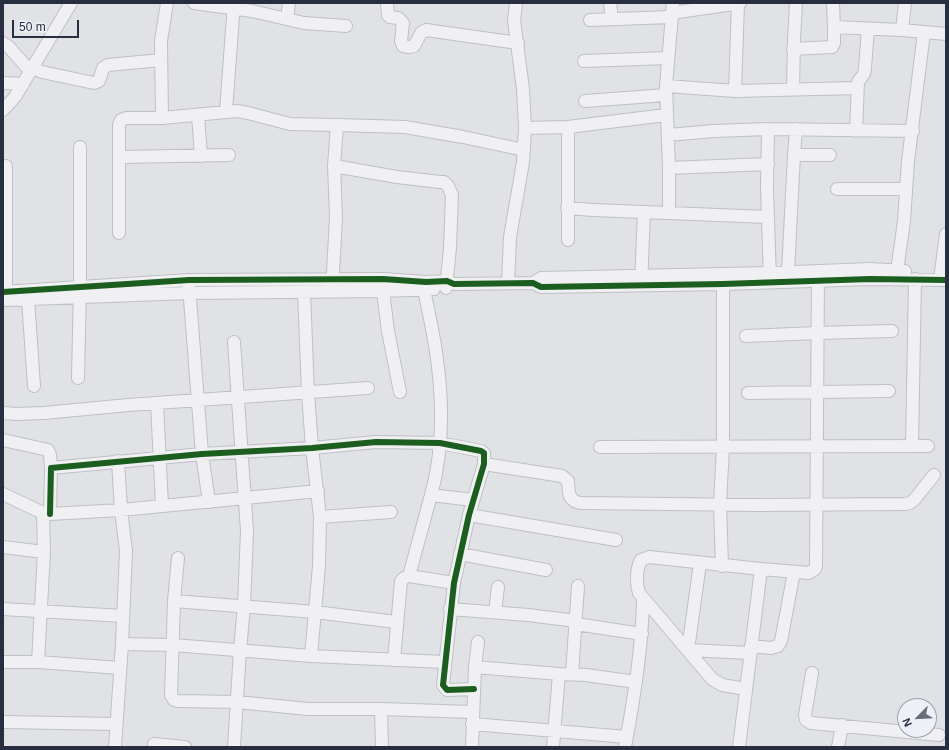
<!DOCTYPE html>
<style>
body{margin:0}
#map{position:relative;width:949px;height:750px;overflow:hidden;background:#e0e2e6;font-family:Arial,sans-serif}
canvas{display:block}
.frame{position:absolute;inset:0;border:4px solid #262e3f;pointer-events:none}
.north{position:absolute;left:897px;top:698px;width:40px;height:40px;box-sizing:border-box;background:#edf0f6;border:1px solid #9da2ad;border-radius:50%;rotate:246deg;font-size:11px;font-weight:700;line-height:16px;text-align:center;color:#262e3f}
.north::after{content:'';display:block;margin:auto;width:14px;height:18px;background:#676d79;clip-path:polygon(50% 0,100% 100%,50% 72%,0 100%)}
.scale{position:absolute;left:12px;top:20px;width:67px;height:18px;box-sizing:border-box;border:2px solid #262e3f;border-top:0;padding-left:5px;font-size:12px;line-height:14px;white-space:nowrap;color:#262e3f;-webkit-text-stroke:3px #edf0f6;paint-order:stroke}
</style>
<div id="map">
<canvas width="949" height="750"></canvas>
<div class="frame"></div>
<div class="north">N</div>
<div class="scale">50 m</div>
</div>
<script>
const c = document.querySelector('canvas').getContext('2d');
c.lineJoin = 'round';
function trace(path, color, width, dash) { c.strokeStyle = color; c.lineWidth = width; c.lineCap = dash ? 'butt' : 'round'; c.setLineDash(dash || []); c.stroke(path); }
const minor = new Path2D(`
 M194,3L252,11L304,23L346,26
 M387,3L388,15L390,17L398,18L403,23L401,41L403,46L409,47L414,46L421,33L426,30L518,43
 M610,3L612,19
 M833,3L834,27L902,30L946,34
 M671,13L740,3
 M287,19L289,3
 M590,20L671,17
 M902,30L905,3
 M3,43L9,47L30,71
 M793,49L832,47L834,43V27
 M584,61L668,58
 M32,68L42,72L94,83L99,81L103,68L108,65L161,60
 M3,83L23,84
 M666,86L735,91L857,88
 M793,90L794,40L796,3
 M735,91L738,3
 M585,101L666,95
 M3,110L15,97L71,3
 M226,111L234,3
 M198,115L201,156
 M162,118L161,41L167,3
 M337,125L405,127L463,137L524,150
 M568,127V240
 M525,128L568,127L666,115
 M768,129L767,188L770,281
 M796,129L794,155H830
 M856,131L858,82L864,74L865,68L868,29
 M668,135L714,131L768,129L913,131
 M120,157L229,155
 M6,166V299
 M334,166L397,177L440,182H444L448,186L452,195L450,248L446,288
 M669,168L768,164
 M837,189H906
 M567,208L593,210L768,217
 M669,213V168L666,86L673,3
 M119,233V125L121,120L126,118H162L237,111L248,113L290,124L337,125L334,166L336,217L332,291
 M897,271L904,221L908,161L924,32
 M788,272L794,155
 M941,272L946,234
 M508,283L510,237L523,162L525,128L523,89L514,20L516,3
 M533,283L541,278L770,273L870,269L905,271
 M641,285L644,212
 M189,286L202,454L209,502
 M424,289C428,310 433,331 436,352C443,399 444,449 431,495L473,500
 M383,291L388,331L400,392
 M3,292L189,280L383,279L426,282L447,281L454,284L533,283L541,287L723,284L870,279L946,280
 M304,292L308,393L312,448L320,517L319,566L311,656
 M28,299L34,386
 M3,300L189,293L383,291L434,289
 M746,336L817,333L892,331
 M234,342L247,531L244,606L240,650L234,747
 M78,378L80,287V147
 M748,393L889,391
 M157,403L162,506
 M3,413L16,414L44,413L128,405L368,388
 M3,440L48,450L50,455L51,468
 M912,446L915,279
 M600,447L928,446
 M118,461L121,510L126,551L122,644
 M484,464L562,476L568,481C569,491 567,501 581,503L759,505L905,504L910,503L914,500L934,475
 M3,494L43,513L50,514L121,510L318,491
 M431,495L409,576L454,583
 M43,513L44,552
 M50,514L51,468L202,454L312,448L376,442L440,443L481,451L484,453V464L469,515L454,583L443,685L447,690L474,689
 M469,515L616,540
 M320,517L391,512
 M3,547L44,552L38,662
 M460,554L546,570
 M700,563L688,650L750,653
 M722,566L720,504L723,447V277
 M174,601L178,558
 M3,609L123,616
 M450,609L528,615L576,621
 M495,612L498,587
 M396,622L315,612L174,601L171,695L174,700L178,701L237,702L308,709H381L472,712
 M576,624L642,634
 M478,642L475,667L559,674
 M751,646L771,648L778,646L781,641L794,572
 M394,660L401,581L404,578L409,576
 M3,662H38L120,668
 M812,673L805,715L806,720L811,723L939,735
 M572,674L578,586
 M746,689L722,685L712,679L639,593C636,584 636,569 641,560L649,557L761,569
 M381,709L382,747
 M3,722L116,724
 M472,724L627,737
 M154,744L185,747
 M115,747L122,644L173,645L311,656L445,662
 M472,747L475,667
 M553,747L559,674L586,675L636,682
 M625,747C634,698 642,649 643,600
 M739,747L761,569L809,573L815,569L816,566L818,271
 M838,747L842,725`);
trace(minor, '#bec0c4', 14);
trace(minor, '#f0f0f2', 12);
trace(new Path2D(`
 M3,292L189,280L383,279L426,282L447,281L454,284L533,283L541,287L723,284L870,279L946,280
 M50,514L51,468L202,454L312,448L376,442L440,443L481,451L484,453V464L469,515L454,583L443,685L447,690L474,689`), '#1b5e20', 6);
</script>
